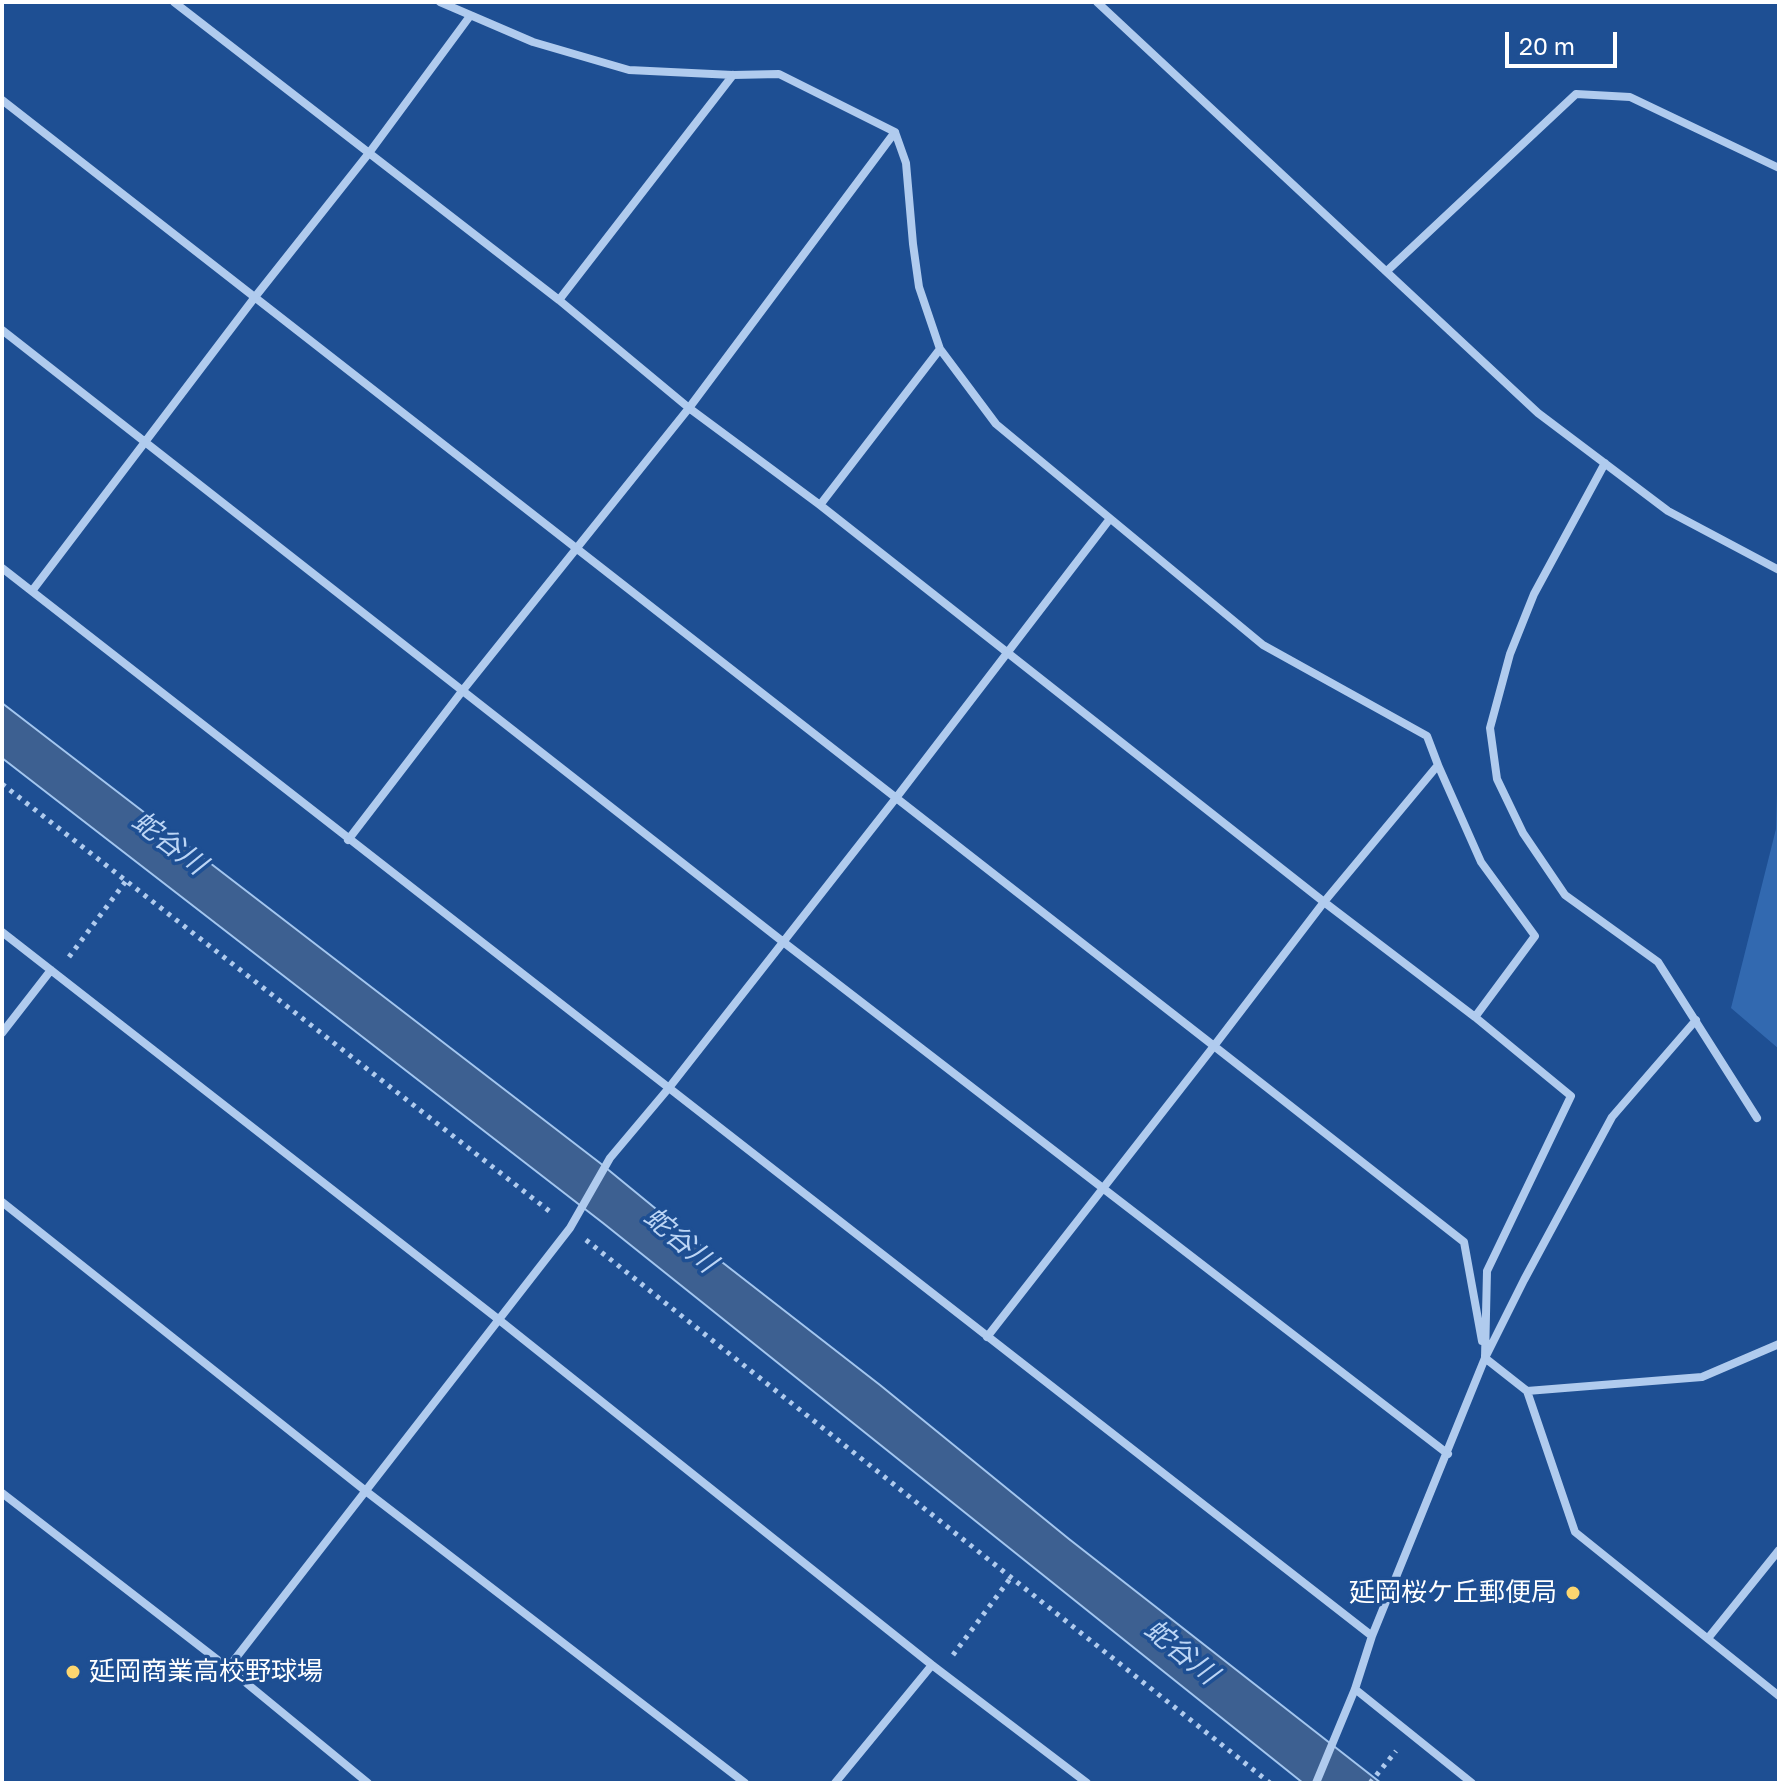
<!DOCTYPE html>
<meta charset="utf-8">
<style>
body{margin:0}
#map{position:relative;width:1781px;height:1785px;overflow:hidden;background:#1e4f93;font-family:"Golos Text",sans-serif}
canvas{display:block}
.frame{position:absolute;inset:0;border:4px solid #fff;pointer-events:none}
.scale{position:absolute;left:1505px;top:32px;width:112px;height:36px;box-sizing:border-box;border:4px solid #fff;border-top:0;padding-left:10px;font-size:24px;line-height:28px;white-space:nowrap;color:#fff;-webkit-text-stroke:6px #1e4f93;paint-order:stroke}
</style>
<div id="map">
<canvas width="1781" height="1785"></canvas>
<div class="frame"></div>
<div class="scale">20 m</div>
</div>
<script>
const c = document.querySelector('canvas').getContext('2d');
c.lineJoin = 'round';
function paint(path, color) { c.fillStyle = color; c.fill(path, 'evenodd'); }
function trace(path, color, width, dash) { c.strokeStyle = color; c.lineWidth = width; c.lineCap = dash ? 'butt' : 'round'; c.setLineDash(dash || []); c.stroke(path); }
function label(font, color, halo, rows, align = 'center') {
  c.font = font + ' "Golos Text","Noto Sans JP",sans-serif'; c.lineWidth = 7; c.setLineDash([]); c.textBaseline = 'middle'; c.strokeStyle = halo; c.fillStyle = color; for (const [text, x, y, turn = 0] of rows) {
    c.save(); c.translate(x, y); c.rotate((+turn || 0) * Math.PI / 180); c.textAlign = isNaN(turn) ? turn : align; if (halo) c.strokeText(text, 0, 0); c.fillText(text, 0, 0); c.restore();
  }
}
paint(new Path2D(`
 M1777,793H1779V1049L1731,1008L1776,829Z`), '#3269b0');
const water = new Path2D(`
 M2,703L600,1163L700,1245L880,1385L1069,1539L1381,1783H1303L603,1223L2,758Z`);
paint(water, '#3d6091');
trace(water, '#a3c6ef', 2);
trace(new Path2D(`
 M2,784L553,1214
 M69,957L126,881
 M586,1240L1270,1783
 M953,1655L1012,1576
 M1370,1783L1396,1751`), '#b0cbee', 5, [4, 6]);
trace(new Path2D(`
 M174,2L559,300L689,408L820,505L1324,902L1475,1017L1571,1096L1487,1271L1485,1358
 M1097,2L1538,413L1668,511L1779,570
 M2,100L1214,1046L987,1337
 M895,132L906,163L913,244L919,287L940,349L996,424L1263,645L1427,736L1438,765
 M1388,270L1576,94L1630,97L1779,168
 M559,300L733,75
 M2,330L782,941L1448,1454
 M1605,463L1534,594L1510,654L1490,728L1497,779L1523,833L1565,895L1658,962L1757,1118
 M820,505L940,349
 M2,568L1372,1636
 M32,591L255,297L369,153L470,16
 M348,840L463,690L689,408L895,132L779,74L733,75L629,70L533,42L440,2
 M2,932L498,1319L932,1665L1087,1783
 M1475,1017L1535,936L1481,862L1438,765L1324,902L1214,1046L1464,1242L1482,1341
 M2,1033L51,970
 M2,1202L367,1492L745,1783
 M1485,1355V1358L1527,1391L1575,1532L1779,1696
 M1527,1391L1702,1377L1779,1344
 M2,1493L228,1668L368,1783
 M1709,1637L1779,1550
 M228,1668L570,1228L610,1158L668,1089L896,798L1109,520
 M1355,1689L1472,1783
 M835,1783L932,1665
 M1316,1783L1355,1689L1372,1636L1485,1358L1524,1280L1612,1117L1696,1020`), '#b0cbee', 8);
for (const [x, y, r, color] of [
 [1573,1593,8,"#fcd670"],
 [73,1672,8,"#fcd670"]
]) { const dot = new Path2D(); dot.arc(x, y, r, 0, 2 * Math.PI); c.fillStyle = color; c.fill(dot); trace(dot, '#1e4f93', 3); }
label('26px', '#fff', '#1e4f93', [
 ["延岡桜ケ丘郵便局",1557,1593],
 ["延岡商業高校野球場",89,1672,"left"]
], 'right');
label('italic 28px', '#bcd5f5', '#1e4f93', [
 ["蛇谷川",169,843,37],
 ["蛇谷川",680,1240,40],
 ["蛇谷川",1181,1652,39]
]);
</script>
